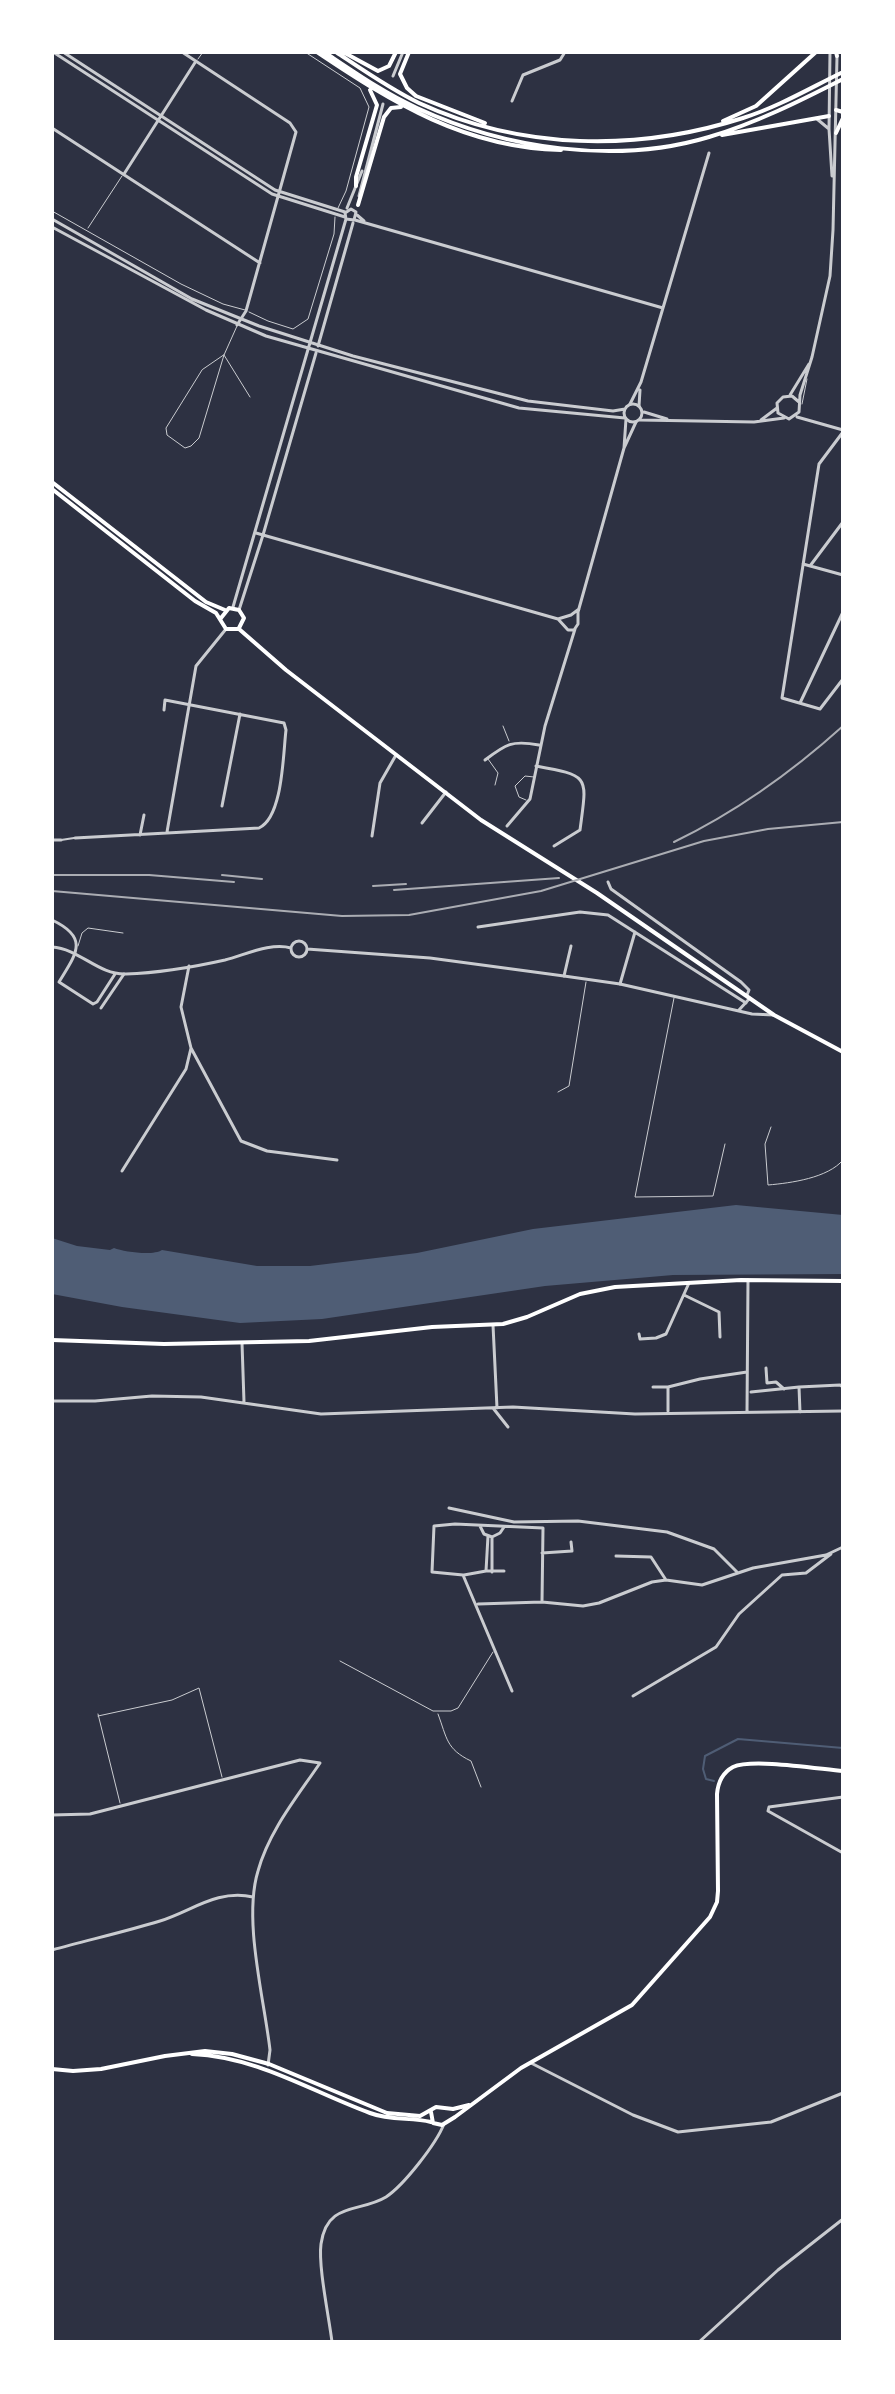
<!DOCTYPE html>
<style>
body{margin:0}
#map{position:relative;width:895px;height:2394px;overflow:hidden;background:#2d3142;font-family:Commissioner,sans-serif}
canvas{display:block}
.frame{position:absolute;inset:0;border:54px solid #fff;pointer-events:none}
</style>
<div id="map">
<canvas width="895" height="2394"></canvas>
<div class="frame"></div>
</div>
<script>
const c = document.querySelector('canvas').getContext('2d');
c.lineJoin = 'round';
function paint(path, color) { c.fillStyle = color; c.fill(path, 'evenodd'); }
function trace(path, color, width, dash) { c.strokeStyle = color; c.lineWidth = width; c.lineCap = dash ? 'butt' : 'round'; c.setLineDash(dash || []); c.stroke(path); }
paint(new Path2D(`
 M736,1205L843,1215V1274L673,1275L545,1286L322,1319L240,1323L122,1307L52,1294V1238L77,1246L110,1250L114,1248C124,1252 153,1256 162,1250L257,1266H310L417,1253L533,1229Z`), '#4f5d75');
trace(new Path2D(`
 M714,1781L706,1779L703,1769L705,1756L738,1739L843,1748`), '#4f5d75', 2);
trace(new Path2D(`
 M305,52L360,88L369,107L346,191L338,208
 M198,59L203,52
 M52,211L181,284L223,304L245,310
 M88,228L122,176
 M249,312L268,321L293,329L308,319L334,234L335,217
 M237,326L224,355L250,397
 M224,355L199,438L191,446L185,448L167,435L166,428L202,370Z
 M802,404L807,379
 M503,726L509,741
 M488,759L498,773L495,785
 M526,800L519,797L515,786L525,776L534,777
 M78,946L82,933L88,928L123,933
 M674,998L635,1197L713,1196L725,1144
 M558,1092L569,1086L586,982
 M771,1127L765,1144L768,1185C791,1183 828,1178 843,1160
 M340,1661L433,1711H451L458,1708L493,1652
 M98,1714L120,1803
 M438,1714C447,1738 446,1749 471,1761L481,1787
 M98,1716L172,1700L199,1688L222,1777`), '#caccd0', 1);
trace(new Path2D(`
 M61,840L74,838`), '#caccd0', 2);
trace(new Path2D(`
 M53,52L272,194L345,217
 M63,52L275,190L345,212
 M182,52L290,123L296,132L246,311L237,325
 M512,101L523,75L560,60L565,52
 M52,128L260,263
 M124,174L196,61
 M357,215L364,221
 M355,220L663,308
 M630,404L641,382L709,153
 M639,406L640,390
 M843,432L819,464L782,698L820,709L843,679
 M624,448L626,419
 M256,533L558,619L571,615L579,609
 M803,564L843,575
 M810,566L843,522
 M558,619L568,630H574L578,624V612L624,448L636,422
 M800,703L843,612
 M485,760C506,744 512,740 539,745
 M536,766C591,776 587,776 580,830L554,846
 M222,806L240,714
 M422,823L446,792
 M507,826L530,799L545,726L575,629
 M167,832L196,666L226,629
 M140,835L144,815
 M372,836L380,783L396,755
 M75,838L259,828C283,817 283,754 286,730L284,723L165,700L164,710
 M52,840H61
 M608,882L611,889L741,982L749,990L747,995
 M52,920C90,938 76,954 59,982L93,1004L97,1002L115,974
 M478,927L580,912L608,915L746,1003
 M564,976L571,946
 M620,984L635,932
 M101,1008L124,974
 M191,1048L241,1141L267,1151L337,1160
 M122,1171L186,1069L191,1048L181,1007L189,966
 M684,1295L719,1312L720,1337
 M493,1325L497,1408
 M639,1334L640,1339L656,1338L666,1334L689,1283
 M242,1343L244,1402
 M766,1368L767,1383L776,1382L784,1389
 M653,1387H668
 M751,1392L799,1387
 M52,1401H95L152,1396L201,1397L321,1414L513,1407L635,1414L843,1411
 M493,1408L508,1427
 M668,1411V1387L700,1379L747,1372
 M747,1412L748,1280
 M800,1412L799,1387L840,1385L843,1387
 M449,1508L514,1522L578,1521L667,1532L714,1549L738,1573
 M480,1526L484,1534L492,1537L500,1533L504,1527
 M542,1553L572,1551L571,1542
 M616,1556L651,1557L666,1580
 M486,1571L488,1536
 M492,1572V1537
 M464,1575L486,1571H504
 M782,1575L806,1573L831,1554
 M478,1604L542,1602L583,1606L599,1603L652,1582L666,1580L702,1585L753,1568L826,1555L843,1547
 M512,1691L463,1575L432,1572L434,1526L455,1524L543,1528L542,1602
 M633,1696L716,1647L739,1614L782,1575
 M843,1797L769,1807L768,1811L843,1853
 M52,1815L90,1814L300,1760L320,1763C297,1797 269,1831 258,1871C243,1920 264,1998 270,2050L268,2065
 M52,1950C88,1940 124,1932 160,1921C192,1911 217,1889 253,1897
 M332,2342C329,2317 318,2266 321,2244C327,2201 360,2213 386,2197C404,2185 436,2144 444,2124
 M699,2342L778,2270L843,2219`), '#caccd0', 3);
trace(new Path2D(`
 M830,52L829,129L832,176
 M393,76L403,52
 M817,119L829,129
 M359,196L383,104
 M347,208L362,171
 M52,219L192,299L259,326L353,356L528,401L613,411L625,409
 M52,227L206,310L266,336L519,408L625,418
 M318,346L353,223
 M790,395L809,364
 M799,402L792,396L783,397L777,403L778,413L789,419L799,412L800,395L812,357L830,276L833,230L837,57
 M624 413a9 9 0 1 1 18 0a9 9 0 1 1-18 0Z
 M644,412L667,419
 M797,417L843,430
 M640,420L754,422L784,418
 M761,420L777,408
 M233,607L346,219L345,213L351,209L356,212L354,220L346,219
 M239,610L263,535L316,353
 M291 949a8 8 0 1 1 16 0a8 8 0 1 1-16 0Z
 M52,947C80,949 98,975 126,974C158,973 194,967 225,960C245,955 271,942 291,948
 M307,949L430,958L564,976L620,984L752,1014L774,1015
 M739,1010L750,998
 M531,2063L633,2115L678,2132L771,2122L843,2093`), '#caccd0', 3);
trace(new Path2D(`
 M52,1340L164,1344L309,1341L432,1327L503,1324L527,1317L580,1294L615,1287L741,1280L843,1281
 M192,2054C258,2057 310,2091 370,2113C391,2121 411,2117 431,2122
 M52,2069L73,2071L101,2069L165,2056L205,2051L232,2054L269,2064L387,2113L420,2116L436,2107L453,2109L469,2105
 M431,2112L433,2123L442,2125L455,2117L521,2068L632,2005L710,1917L717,1902L718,1891L717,1794C718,1782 722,1773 733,1767C752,1758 819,1769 843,1771`), '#fff', 4);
trace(new Path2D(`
 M52,482L206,602L225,610
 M52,489L195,601L216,613L226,629H239
 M221,618L229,608L239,610L244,618L239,628
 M239,629L286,670L481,820L597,893L774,1015L843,1052`), '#fff', 4);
trace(new Path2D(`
 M317,52C393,103 466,148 561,150
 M324,52C354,72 384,93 417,108C505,149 616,165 709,137C756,123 800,101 843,79
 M336,52C363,70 390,89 419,103C521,150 637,152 743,118C778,107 810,88 843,72
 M343,52L378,71L389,66L396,52
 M409,52L400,74L407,88L416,96L485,123
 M836,52L837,56
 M836,110L843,112
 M723,121L756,106L816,52
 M836,133L843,118
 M722,135L829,116
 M356,186V177L377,105L370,90
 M358,205L384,117L391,108L401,107`), '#fff', 4);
trace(new Path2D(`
 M674,842C736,812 792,772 843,726
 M52,875H149L234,882
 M222,875L262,879
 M373,886L406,884
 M394,890L559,878
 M52,891L342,916L409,915L541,891L704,841L768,829L843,822`), '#abadb3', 2);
</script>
